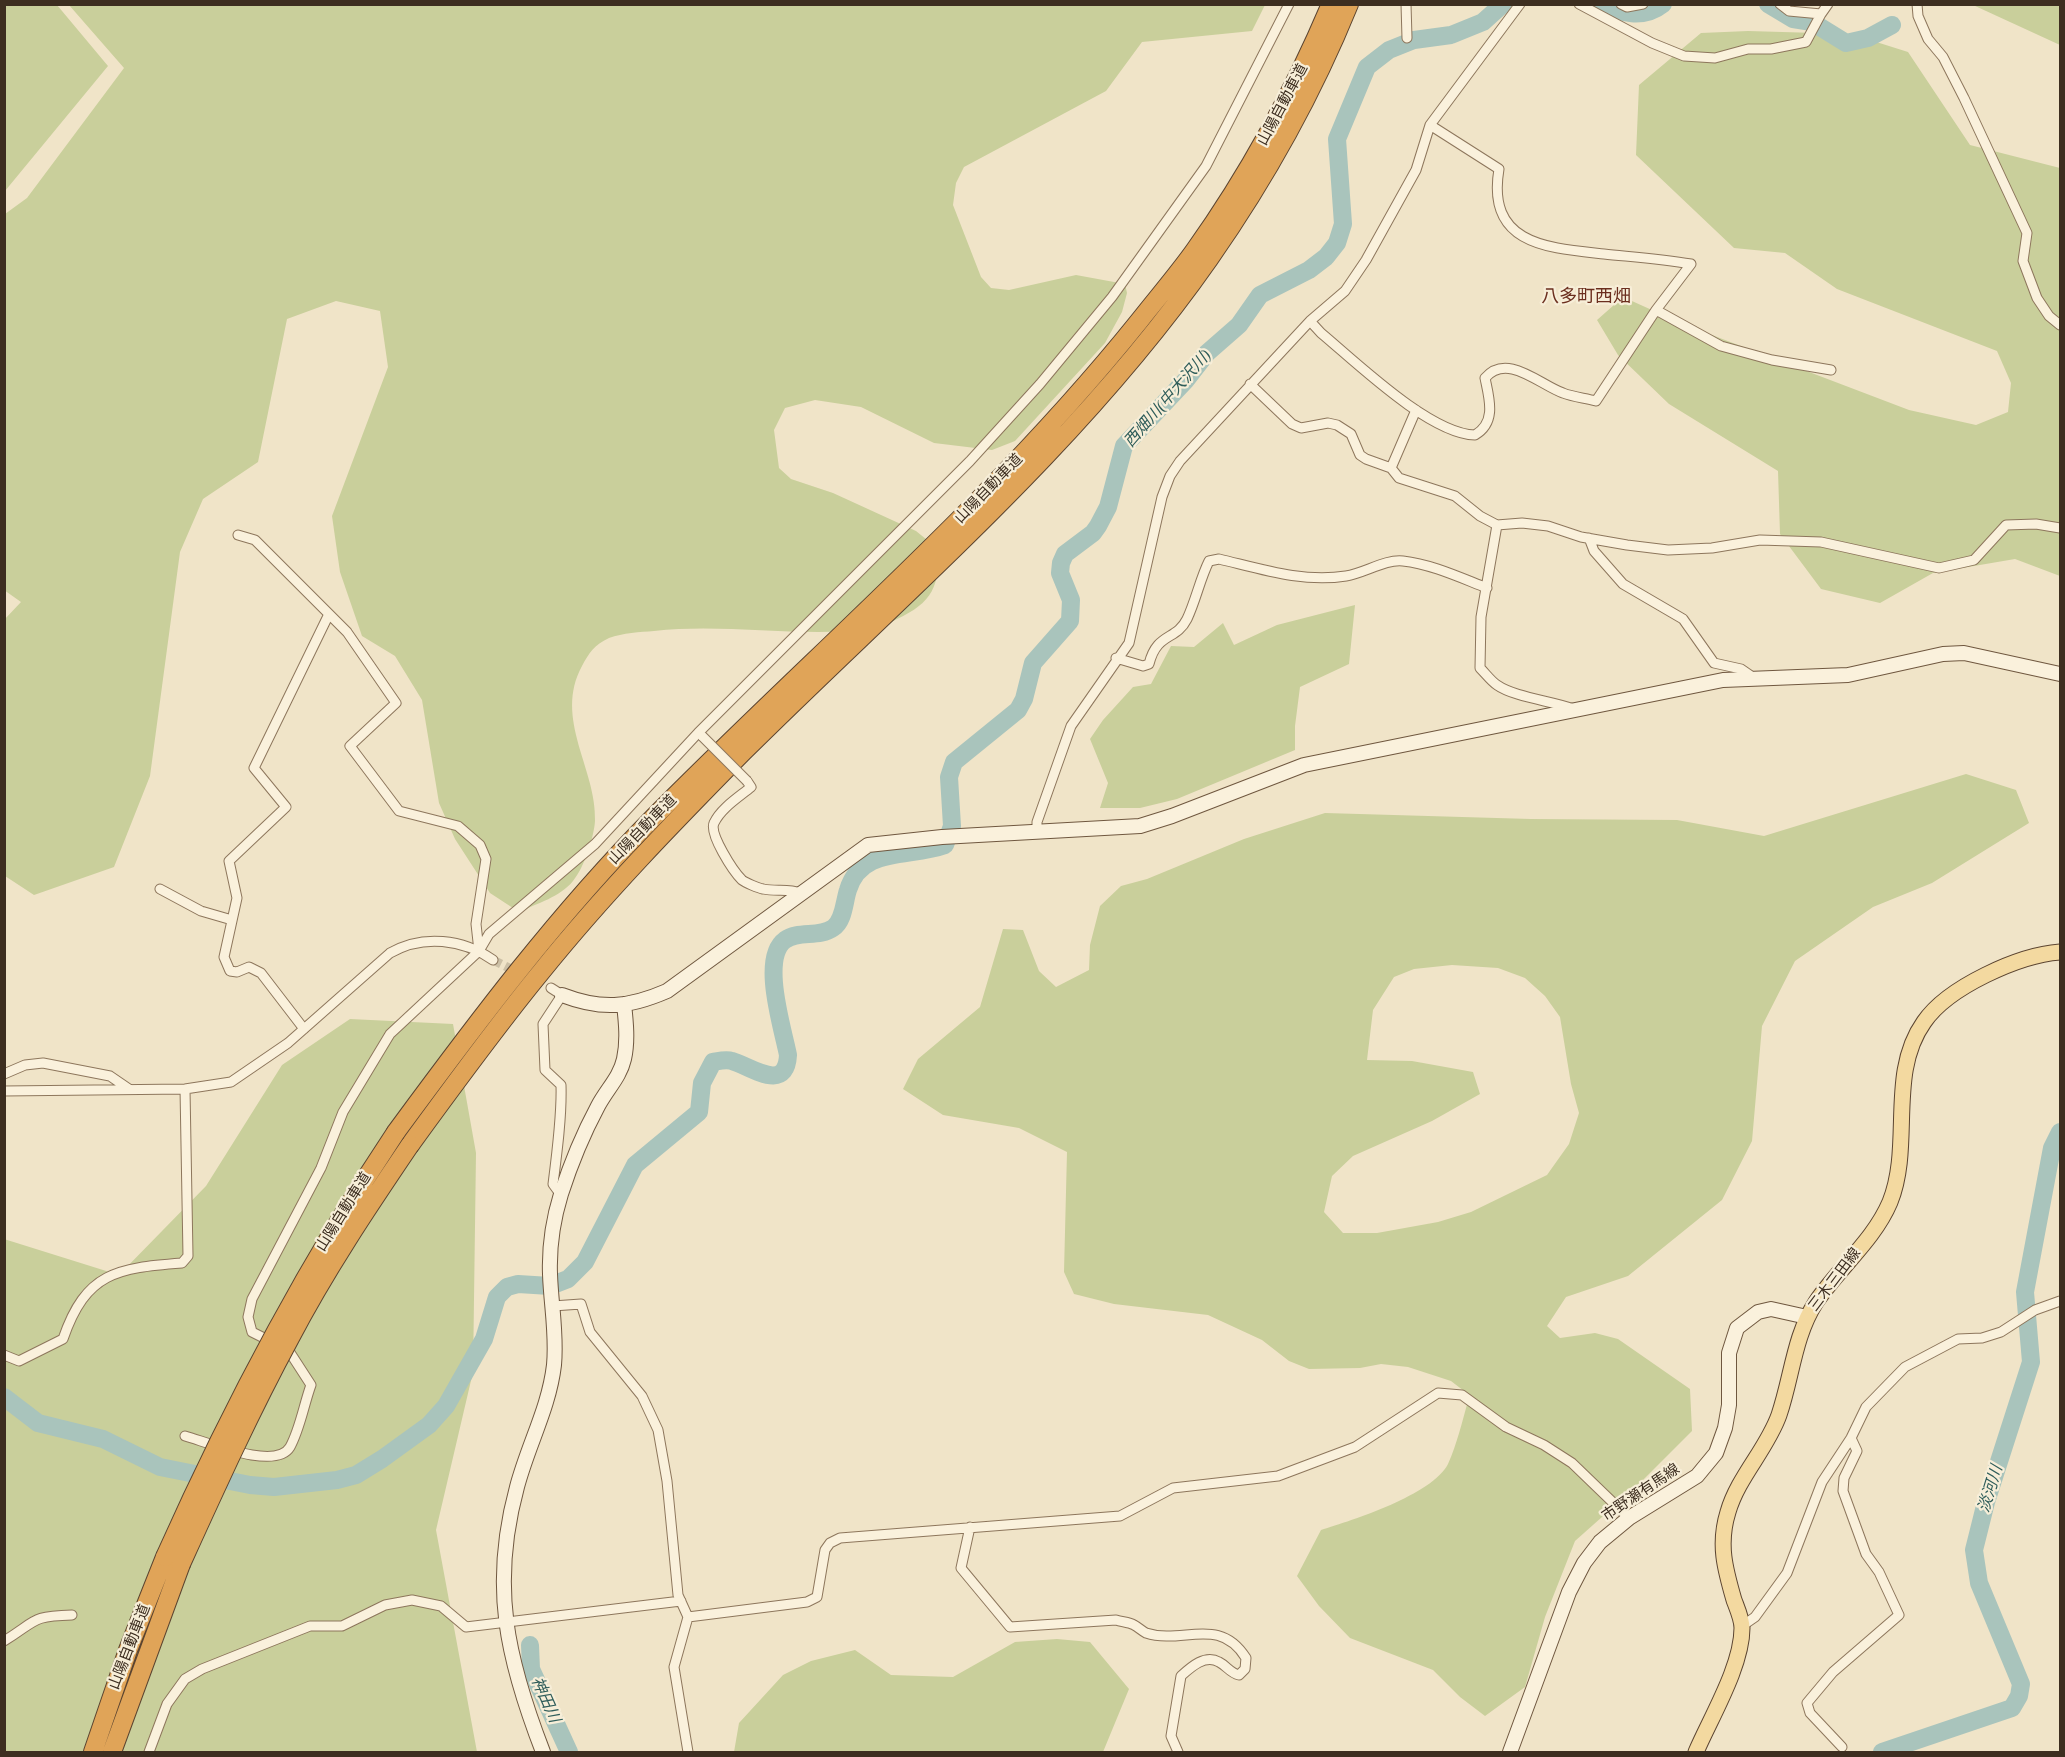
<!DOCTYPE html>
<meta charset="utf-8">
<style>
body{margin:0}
#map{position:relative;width:2065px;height:1757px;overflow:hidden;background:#f0e4c8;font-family:"Times New Roman",serif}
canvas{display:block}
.frame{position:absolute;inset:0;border:6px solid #3d2e20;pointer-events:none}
</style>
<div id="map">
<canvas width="2065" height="1757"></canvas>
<div class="frame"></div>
</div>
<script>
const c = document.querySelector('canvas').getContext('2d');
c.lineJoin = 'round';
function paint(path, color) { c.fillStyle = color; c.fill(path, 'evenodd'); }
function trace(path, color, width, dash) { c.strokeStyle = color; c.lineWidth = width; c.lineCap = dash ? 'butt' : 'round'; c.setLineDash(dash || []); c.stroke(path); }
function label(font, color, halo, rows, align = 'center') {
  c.font = font + ' "Times New Roman","Noto Sans JP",serif'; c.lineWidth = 4.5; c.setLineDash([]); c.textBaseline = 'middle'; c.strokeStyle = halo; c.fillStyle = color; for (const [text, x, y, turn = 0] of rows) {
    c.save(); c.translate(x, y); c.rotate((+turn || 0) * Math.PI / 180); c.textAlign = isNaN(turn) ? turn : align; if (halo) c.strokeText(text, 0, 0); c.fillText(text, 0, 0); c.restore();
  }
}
paint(new Path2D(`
 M5,4L57,5L108,66L5,191Z
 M69,5H1265L1252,31L1142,42L1106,91L964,167L956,183L953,205L981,277L991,288L1009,290L1076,275L1125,284L1127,293L1122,312L1105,343L1015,441L992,450L934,443L861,407L815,400L785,408L774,430L779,468L791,479L833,493L916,531L937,548C941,585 932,603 897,619C890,623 881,628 872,629C800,638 726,623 654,631C640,632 623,633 609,638C594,645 589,653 582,666C553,719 597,769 595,821C594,837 584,868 573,881C560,897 538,903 519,912L490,893L455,839L439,803L422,700L395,656L362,636L340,572L332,516L388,367L380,311L336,301L287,319L258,462L203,499L180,552L150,776L114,867L34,895L5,876L4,620L21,602L4,590L5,214L27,198L124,68Z
 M1973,5H2060V45Z
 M1748,31L1851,34L1908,52L1970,145L2060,168V576L2015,559L1933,573L1880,603L1821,589L1780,534L1778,471L1669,404L1618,355L1597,320L1623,297L1683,324L1909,410L1976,425L2008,412L2011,383L1997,351L1837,289L1785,253L1734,248L1636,155L1639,85L1701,33Z
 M1355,605L1349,664L1300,687L1295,726V750L1177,799L1140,808H1100L1108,783L1090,739L1103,720L1133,687L1151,684L1171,646L1194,647L1223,623L1234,645L1277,625Z
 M1966,774L2016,790L2029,823L1932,883L1873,907L1795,961L1762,1026L1752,1141L1722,1200L1628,1276L1566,1297L1547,1326L1560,1338L1595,1333L1618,1339L1690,1389L1692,1431L1638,1485L1575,1541L1545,1617L1525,1687L1485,1716L1460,1697L1433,1670L1350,1638L1319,1606L1297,1576L1321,1530C1353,1520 1432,1495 1448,1464C1457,1444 1462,1422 1468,1401L1464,1391L1451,1381L1408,1367L1381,1364L1360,1368L1309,1369L1289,1361L1262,1340L1208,1315L1114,1304L1074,1294L1064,1272L1067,1152L1019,1128L943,1115L903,1089L918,1059L980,1007L1003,929L1023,930L1039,971L1056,987L1089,970L1090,945L1100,906L1121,886L1147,879L1244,839L1325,813L1531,819L1677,820L1764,836ZM1452,965L1498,968L1525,978L1545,996L1560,1017L1571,1084L1579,1113L1569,1144L1547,1175L1471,1212L1438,1222L1377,1233H1343L1324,1212L1332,1176L1353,1156L1432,1121L1480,1094L1473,1072L1412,1061L1367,1060L1373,1010L1394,977L1414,969Z
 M350,1019L453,1024L476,1153L473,1372L436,1530L477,1752H5L4,1239L119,1275L206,1186L282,1065Z
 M1057,1639L1090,1642L1129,1689L1103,1752H734L739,1723L783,1675L811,1661L855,1650L891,1675L953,1677L1015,1642Z`), '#c9cf9b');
trace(new Path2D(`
 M1600,4C1621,13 1643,20 1663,4
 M1768,4L1793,19L1812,22L1846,43L1868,38L1892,25
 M4,1397L38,1423L103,1439L160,1467L250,1485L274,1487L337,1480L356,1475L382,1459L429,1425L446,1406L484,1339L497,1297L507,1287L518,1284L550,1286L568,1279L585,1262L635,1165L699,1112L702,1083L713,1062C719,1061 726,1059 732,1061C750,1066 786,1094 788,1055C783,1029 760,958 785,940C798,930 819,938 833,928C844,921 844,902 848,890C861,846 910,858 945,845L952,826L949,777L954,762L1018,710L1024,699L1033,663L1070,621L1071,600L1060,573L1061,563L1065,554L1093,533L1098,526L1108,507L1124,446L1186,380L1207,353L1239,325L1260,295L1309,270L1326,257L1337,243L1343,224L1337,139L1367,67L1389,50L1414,40L1451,35L1483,22L1503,4
 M530,1645L531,1669L569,1752
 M1882,1752L2012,1708L2019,1696L2021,1684L1979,1583L1974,1550L1986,1502L2031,1362L2025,1292L2052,1148L2060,1132`), '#a9c4bc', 18);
trace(new Path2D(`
 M493,960L519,973`), '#ccc0a6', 9, [9, 4.5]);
const street = new Path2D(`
 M1406,4L1407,38
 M1579,4L1652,43L1684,56L1715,58L1748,49H1771L1806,42L1821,14
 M1621,4L1627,7L1643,4
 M1780,4L1789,11L1821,14L1828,4
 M1917,4L1918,16L1928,39L1943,57L1964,98L2027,233L2023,261L2037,298L2049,316L2060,325
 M1656,310L1721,346L1772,360L1831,370
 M1310,321L1321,333C1357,363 1430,434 1475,435C1497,422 1489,398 1485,378C1507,352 1540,385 1563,393C1573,397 1585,398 1596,401L1656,310L1691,264C1662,259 1633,257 1604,254C1548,248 1486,245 1499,169L1430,125
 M1250,384L1292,424L1301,428L1328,423L1337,425L1351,434L1360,455L1366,459L1391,468L1399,478L1455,496L1480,516L1497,525L1522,523L1548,526L1581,537L1627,545L1668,550L1712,548L1760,540L1821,542L1939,568L1974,560L2006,525L2036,524L2060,528
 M1391,468L1416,410
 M1497,525L1481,617L1480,668C1486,674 1491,681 1497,685C1514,697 1552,701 1574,709
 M238,535L255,540L347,632L396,703L350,746L399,811L458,826L480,845L486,859L476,924L479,951
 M1589,538L1594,551L1623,584L1683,619L1714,663L1741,669L1754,678
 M1116,658L1143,666L1149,664C1157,632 1176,641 1187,619C1196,600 1200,579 1209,561L1219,559C1261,569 1303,583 1346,576C1365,573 1385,559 1403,561C1431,564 1461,578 1487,588
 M747,781L751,787C739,797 721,808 714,823C709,834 733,871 742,880C746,883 758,888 763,889C776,892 788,888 800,893
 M1037,833V822L1071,726L1129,643L1162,497L1170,476L1180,461L1310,321L1345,291L1366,260L1416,170L1430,125L1520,4
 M160,889L201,911L232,920
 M551,988L562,995L543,1024L545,1070L561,1085C562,1115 557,1153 553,1184L561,1195
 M304,1029L261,973L249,967L237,972L230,971L224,957L237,898L229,861L286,807L254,768L329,614
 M4,1074L25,1065L43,1063L110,1076L129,1089
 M4,1091L185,1089L231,1082L288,1043L390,953C423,934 463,939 493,960
 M553,1306L581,1304L590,1332L642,1396L658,1430L667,1481L678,1595L688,1617L674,1667L688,1752
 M272,1342L252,1332L248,1317L252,1299L321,1168L343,1112L390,1034L479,951L489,934L595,844L698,733L970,461L1040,384L1112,297L1206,166L1289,4
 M4,1355L19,1361L63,1339C86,1272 117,1268 182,1263L188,1256L185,1089
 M185,1436C207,1442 276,1471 290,1447C300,1429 304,1404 311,1385L289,1351L284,1349
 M970,1527L961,1568L1010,1627L1116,1620C1122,1622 1129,1622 1134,1625C1138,1627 1142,1631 1146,1633C1183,1645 1219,1615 1246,1658L1245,1669L1239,1675C1230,1673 1227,1666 1219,1662C1205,1654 1191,1667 1181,1676L1171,1736L1178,1752
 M688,1617L807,1602L817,1597L825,1550L830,1543L840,1538L1120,1516L1173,1488L1278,1476L1355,1447L1438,1393L1462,1395L1506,1427L1544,1445L1572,1463L1629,1518
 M1742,1626L1755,1617L1787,1573L1822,1482L1851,1438L1866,1407L1905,1367L1958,1339L1982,1338L2001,1332L2035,1310L2060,1301
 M4,1641C37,1621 30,1616 72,1615
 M1842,1747L1810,1713L1807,1703L1833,1672L1899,1615L1879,1572L1866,1554L1843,1491L1844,1478L1857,1451L1851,1438
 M149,1752L167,1704L185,1679L202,1669L310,1626H342L385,1605L412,1600L441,1606L466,1627L681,1601`);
const secondary = new Path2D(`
 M562,995C601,1010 628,1008 667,991L868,845L942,837L1140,826L1172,816L1304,765L1723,680L1848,675L1943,654L1964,653L2060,674
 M543,1752C507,1659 490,1586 517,1487C528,1445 549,1408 554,1365C557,1334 551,1305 550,1274C549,1247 553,1220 561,1194C571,1163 583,1134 598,1106C607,1089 620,1077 624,1059C628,1041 626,1022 624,1004
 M1510,1752L1569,1592L1584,1563L1600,1542L1629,1518L1697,1476L1716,1453L1725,1428L1729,1405V1353L1737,1328L1758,1312L1771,1309L1807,1317`);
const primary = new Path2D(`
 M1696,1752C1711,1717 1742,1666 1742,1628C1742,1619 1737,1608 1734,1600C1725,1569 1718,1544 1728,1512C1738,1477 1767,1449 1779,1415C1792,1377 1794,1336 1816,1302C1839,1268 1874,1240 1890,1202C1913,1145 1887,1074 1924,1022C1948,987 2019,955 2060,952`);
const highway = new Path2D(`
 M396,1132C477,1022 558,914 654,817C817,652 995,501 1140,320C1158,297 1178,274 1195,250C1250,173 1294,91 1331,4
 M410,1145C453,1086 495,1028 541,972C603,895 673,823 743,752C903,593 1079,445 1209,259C1265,179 1312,95 1349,4
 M93,1752L128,1650L165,1557
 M112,1752L181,1564`);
trace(street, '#8d765c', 11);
trace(secondary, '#6f573f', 16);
trace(primary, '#5b4430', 17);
trace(highway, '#5b4430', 20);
trace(street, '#faf1dc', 9);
trace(secondary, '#faf1dc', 14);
trace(primary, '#f3d9a0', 15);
trace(highway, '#e0a458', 18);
const streetBridge = new Path2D(`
 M702,736L747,781`);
const highwayBridge = new Path2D(`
 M165,1557C232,1407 305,1268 396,1132
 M181,1564C216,1487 250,1412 290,1338C325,1271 368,1207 410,1145`);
trace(streetBridge, '#8d765c', 11, []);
trace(highwayBridge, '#5b4430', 20, []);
trace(streetBridge, '#faf1dc', 9);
trace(highwayBridge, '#e0a458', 18);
label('15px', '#3d2e20', '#f7eed8', [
 ["山陽自動車道",1283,105,-62],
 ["山陽自動車道",989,489,-46],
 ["山陽自動車道",643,830,-46],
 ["山陽自動車道",344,1212,-58],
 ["三木三田線",1835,1280,-53],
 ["市野瀬有馬線",1641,1493,-34],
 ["山陽自動車道",130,1647,-69]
]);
label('italic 16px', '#2f5d5a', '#f7eed8', [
 ["西畑川(中大沢川)",1168,399,-49],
 ["淡河川",1991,1489,-73],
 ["神田川",545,1700,66]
]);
label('18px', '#6b2e1e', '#f7eed8', [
 ["八多町西畑",1586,297]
]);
</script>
